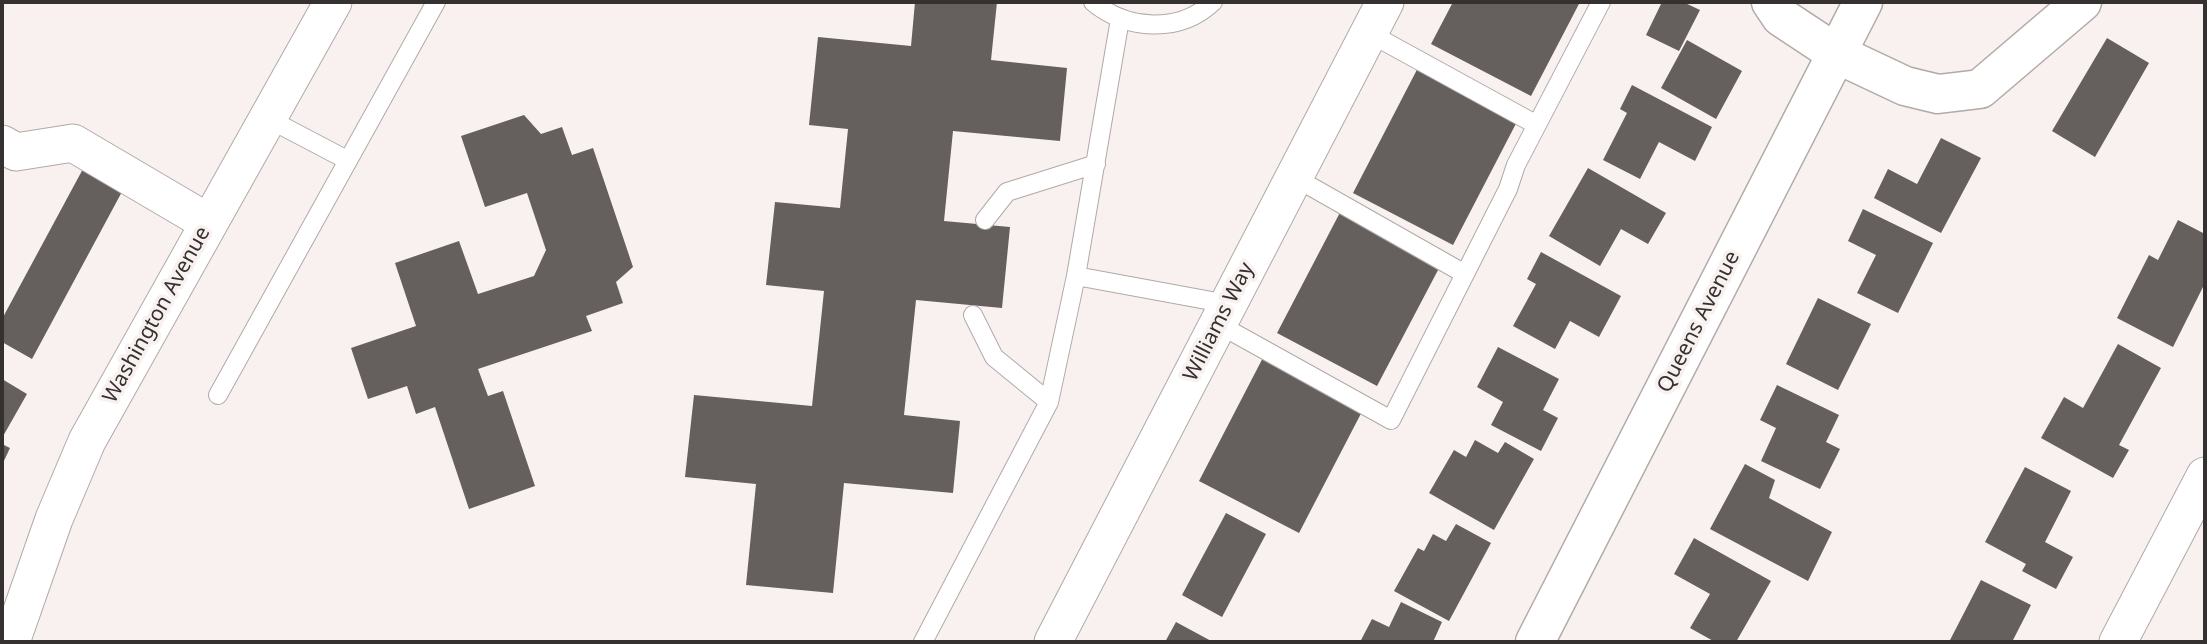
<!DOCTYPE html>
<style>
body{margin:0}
#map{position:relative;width:2207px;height:644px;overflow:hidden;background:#f9f1ef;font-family:"Noto Sans",sans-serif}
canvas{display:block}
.frame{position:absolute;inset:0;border:4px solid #343130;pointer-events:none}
</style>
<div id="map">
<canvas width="2207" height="644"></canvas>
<div class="frame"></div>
</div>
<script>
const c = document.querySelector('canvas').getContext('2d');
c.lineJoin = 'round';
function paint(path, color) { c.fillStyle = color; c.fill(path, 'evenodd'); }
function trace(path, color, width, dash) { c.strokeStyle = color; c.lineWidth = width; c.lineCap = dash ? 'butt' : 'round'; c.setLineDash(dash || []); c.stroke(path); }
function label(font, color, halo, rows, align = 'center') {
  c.font = font + ' "Noto Sans",sans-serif'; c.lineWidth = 7; c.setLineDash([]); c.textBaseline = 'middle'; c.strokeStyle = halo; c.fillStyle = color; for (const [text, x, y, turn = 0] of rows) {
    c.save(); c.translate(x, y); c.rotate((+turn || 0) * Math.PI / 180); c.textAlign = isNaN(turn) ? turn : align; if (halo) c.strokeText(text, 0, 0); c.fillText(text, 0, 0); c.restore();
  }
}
paint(new Path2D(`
 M915,2H997L991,60L1067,68L1060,141L953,131L944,221L1010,227L1002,308L916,300L904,415L960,421L953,493L844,483L833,593L746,585L756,484L685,477L694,395L812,406L824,291L766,285L775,202L840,208L848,129L809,125L818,37L911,46Z
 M1453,2H1580L1531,96L1431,44Z
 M1662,2H1683L1700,10L1679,51L1646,35Z
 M2107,38L2149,63L2095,157L2052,131Z
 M1687,40L1742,71L1716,119L1661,88Z
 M1422,60L1522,112L1453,245L1353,193Z
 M1632,85L1712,127L1695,161L1659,142L1640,179L1603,160L1627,113L1620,109Z
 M524,115L541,134L562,127L572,155L593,148L633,267L616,282L623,303L586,316L592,331L478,369L488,396L503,391L535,486L469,509L435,407L416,414L407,386L368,399L351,348L416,326L395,263L459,241L478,294L534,276L546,250L527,193L485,207L461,136Z
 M1941,138L1981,158L1941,233L1874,198L1888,169L1917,184Z
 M84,167L124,188L32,359L2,342V319Z
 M1588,168L1666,213L1648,244L1621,229L1600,266L1549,236Z
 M1346,201L1447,253L1377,386L1277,333Z
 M1863,209L1933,243L1898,313L1857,293L1876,255L1848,241Z
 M2178,220L2205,234V283L2173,347L2117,318L2149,255L2158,260Z
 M1541,252L1621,296L1599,337L1570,321L1555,349L1513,326L1536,284L1527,279Z
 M1818,298L1871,324L1838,390L1786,364Z
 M2118,344L2161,368L2119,445L2129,450L2113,478L2041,438L2064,397L2083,408Z
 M1498,347L1559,379L1543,410L1558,418L1541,451L1491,425L1503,402L1477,387Z
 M1268,348L1368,400L1299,533L1199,481Z
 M2,379L27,394L2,438Z
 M1777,385L1839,415L1826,442L1840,449L1820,489L1761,461L1776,428L1760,420Z
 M1475,440L1498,453L1505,442L1534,459L1494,530L1429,493L1454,450L1466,457Z
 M2,444L10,448L2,465Z
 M1745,464L1775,480L1769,498L1832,532L1808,581L1710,529Z
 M2025,467L2071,491L2045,542L2073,557L2056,589L2022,571L2026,564L1985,542Z
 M1226,513L1266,534L1222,617L1182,595Z
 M1456,524L1491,543L1449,621L1394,591L1418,548L1424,551L1433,534L1446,541Z
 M1694,538L1771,581L1736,642H1715L1690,628L1710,594L1674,574Z
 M1981,580L2031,605L2012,642H1949Z
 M1401,602L1442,622L1433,642H1360L1372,619L1389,627Z
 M1176,622L1213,642H1165Z`), '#655f5d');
const service = new Path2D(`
 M1093,2C1127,30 1179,34 1213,2
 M1369,33L1537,125
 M267,118L347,160
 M1294,177L1465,274
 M985,220L1007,192L1096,164
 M1076,276L1120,19
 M973,315L994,357L1049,402
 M1218,324L1391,420L1508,189L1516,165L1601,2
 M218,395L436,2
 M923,642L1049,402L1076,276L1228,304`);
const minor = new Path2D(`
 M2,144L16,152L73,143L209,223
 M11,642L54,519L87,441L333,2
 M1053,642L1385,2
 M2118,642L2205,476`);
const tertiary = new Path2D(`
 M1771,2L1781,17L1837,54L1905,86L1938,94L1980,89L2082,2`);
const secondary = new Path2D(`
 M1535,642L1863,2`);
trace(service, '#b1aaa7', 20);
trace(minor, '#b1aaa7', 39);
trace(tertiary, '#b1aaa7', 41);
trace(secondary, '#b1aaa7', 41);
trace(service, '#fff', 18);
trace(minor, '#fff', 37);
trace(tertiary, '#fff', 38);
trace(secondary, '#fff', 38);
label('21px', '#343130', '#f9f1ef', [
 ["Washington Avenue",157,315,-61],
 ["Williams Way",1219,322,-63],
 ["Queens Avenue",1699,322,-63]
]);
</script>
